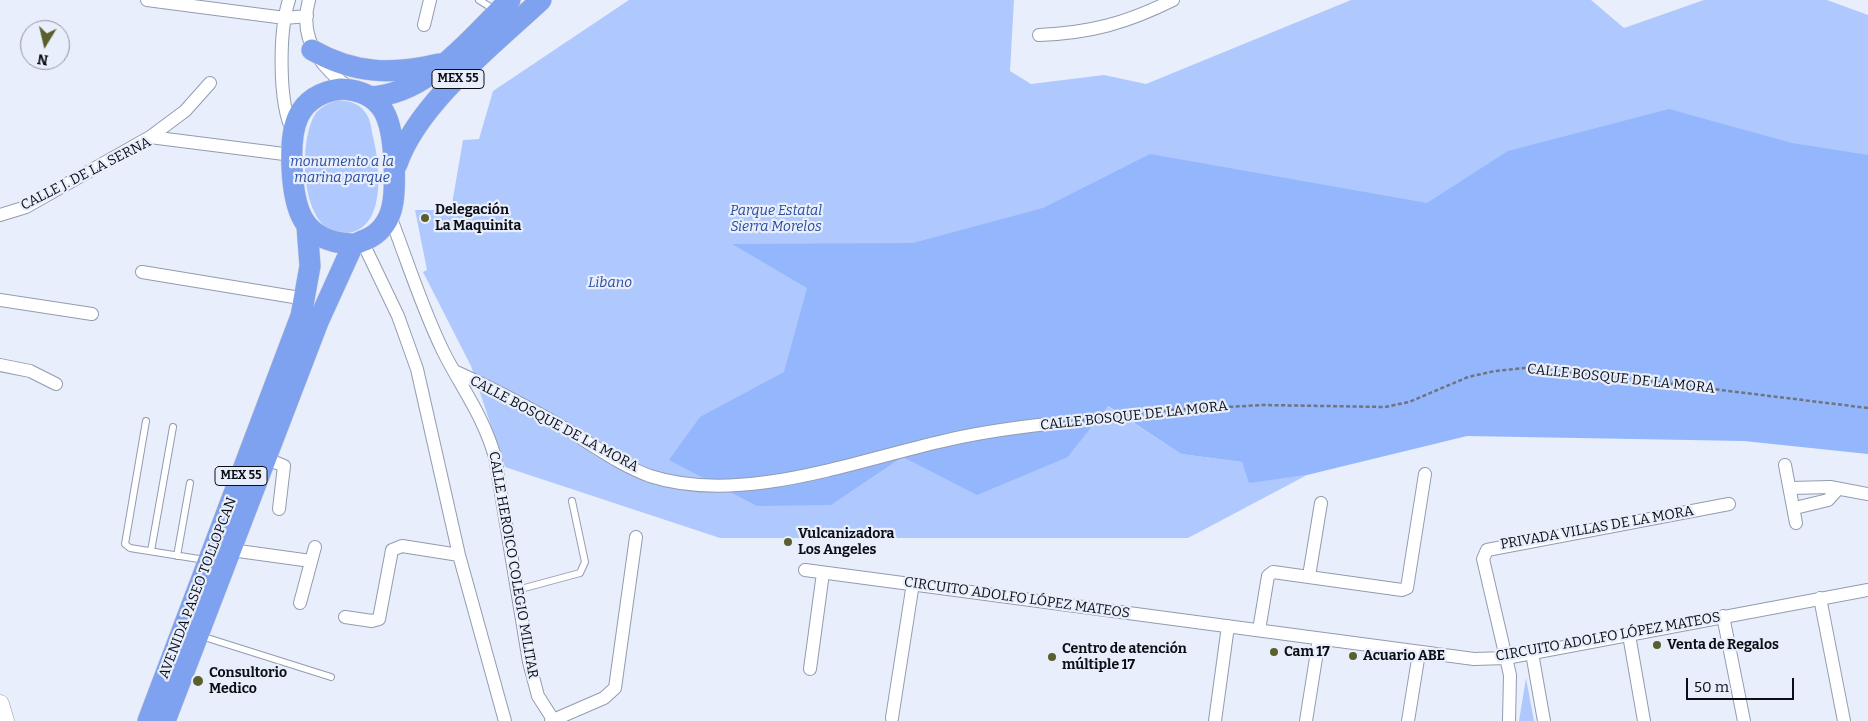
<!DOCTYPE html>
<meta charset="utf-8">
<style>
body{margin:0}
#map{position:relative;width:1868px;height:721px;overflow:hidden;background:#e8eefb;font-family:Bitter,serif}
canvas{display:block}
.north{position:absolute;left:20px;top:20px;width:50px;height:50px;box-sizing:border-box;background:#e8eefb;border:1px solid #90949f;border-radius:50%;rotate:189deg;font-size:14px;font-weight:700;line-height:20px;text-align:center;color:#0b0e15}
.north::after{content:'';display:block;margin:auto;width:18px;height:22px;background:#5a5f2d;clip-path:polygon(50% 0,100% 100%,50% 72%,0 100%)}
.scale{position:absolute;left:1686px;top:678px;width:108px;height:22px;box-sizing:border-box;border:2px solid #0b0e15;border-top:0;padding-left:6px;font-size:15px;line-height:18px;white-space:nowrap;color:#0b0e15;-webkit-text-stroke:4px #e8eefb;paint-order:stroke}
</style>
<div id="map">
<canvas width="1868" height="721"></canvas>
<div class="north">N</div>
<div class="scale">50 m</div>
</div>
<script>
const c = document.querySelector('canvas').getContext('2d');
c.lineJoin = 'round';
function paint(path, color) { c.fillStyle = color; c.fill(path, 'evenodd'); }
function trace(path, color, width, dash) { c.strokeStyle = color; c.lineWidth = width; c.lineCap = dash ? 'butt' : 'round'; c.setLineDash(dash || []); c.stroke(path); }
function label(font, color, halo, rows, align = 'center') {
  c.font = font + ' Bitter,serif'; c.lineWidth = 4.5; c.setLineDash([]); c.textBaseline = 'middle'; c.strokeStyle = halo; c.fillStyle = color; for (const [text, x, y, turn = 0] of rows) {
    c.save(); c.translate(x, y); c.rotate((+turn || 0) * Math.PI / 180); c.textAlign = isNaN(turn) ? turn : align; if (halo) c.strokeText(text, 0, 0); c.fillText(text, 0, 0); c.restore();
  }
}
paint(new Path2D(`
 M629,0H1014L1010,71L1031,84L1104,75L1146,84L1351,0H1591L1624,28L1704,0H1827L1868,15V426L1255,398L992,396L831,505L903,457H1068L1107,406L1181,454L1242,462L1250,482L1307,475L1188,538H720L505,467L471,366L423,272L427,270L415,210H451L463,140L479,139L493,91Z
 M338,100C349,101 359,103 365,112C371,119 371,129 373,137C380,164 387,228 348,233C300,239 298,145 314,116C319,107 329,103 338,100Z
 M1526,678L1534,721H1519Z`), '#afc9fe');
paint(new Path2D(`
 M1669,109L1792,143L1868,155V454L1744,441L1467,436L1307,475L1249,483L1242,462L1181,454L1108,406L1068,457L977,495L903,457L831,505L757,506L669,460L700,417L784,372L807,288L732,244L913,243L1043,208L1150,154L1427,203L1508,151Z`), '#94b6fc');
const service = new Path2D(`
 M479,0L495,10
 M146,421L125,544L130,548L205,560
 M151,551L173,427
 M177,556L190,483
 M517,590L580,573L585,562L572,501
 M201,636L331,677`);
const minor = new Path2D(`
 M147,0L285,18L307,16
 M289,0C279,31 278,103 293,132
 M309,0C298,39 321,68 351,89
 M424,25L430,0
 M1039,35C1090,33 1127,23 1173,0
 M150,137L292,155
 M0,215L26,207L150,137L185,111L210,83
 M390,216C407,260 422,308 443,351C462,389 483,415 495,457L529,662L538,696L554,721
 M362,241L398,316L417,369L459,555L505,721
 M142,272L306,299
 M0,300L92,314
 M0,365L30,371L56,384
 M454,371C494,389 533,410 571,432C596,447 622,466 650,476C739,505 852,462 939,442C975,433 1011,428 1048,424
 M265,458L284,466L279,509
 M1785,465L1796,523
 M1791,488L1830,487L1868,494
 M1795,508L1828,500L1838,489
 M231,550L311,561
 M805,570L1474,659L1506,658L1868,590
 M1309,576L1321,503
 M1820,598L1844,721
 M300,603L315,547
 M1723,616L1744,721
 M345,617L372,621L379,619L392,550L402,546L459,555
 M1259,630L1268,576L1273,572L1402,590L1407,588L1425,474
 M1629,635L1644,721
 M1532,653L1544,721
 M810,669L823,573
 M892,718L913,583
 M551,721L604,698L615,688L636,537
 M1215,721L1228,626
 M1306,721L1319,639
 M1408,721L1419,653
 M1509,721L1510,675L1483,559L1487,550L1729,504`);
const secondary = new Path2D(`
 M0,704L5,721`);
const trunk = new Path2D(`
 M312,50C354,74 393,75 439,64
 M341,89C386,91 392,122 394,161C395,190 398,226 365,240C361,241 355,245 351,244C302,241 294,210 292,168C290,129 295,95 341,89Z
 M370,97C429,94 470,38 510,0
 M397,164C418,103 494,44 541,0
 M148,721L301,316L310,266L307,226
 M165,721L318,322L353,245`);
trace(service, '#929cb0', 8);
trace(minor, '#929cb0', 14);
trace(secondary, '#929cb0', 19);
trace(trunk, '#cecfd0', 22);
trace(new Path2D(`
 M1061,423L1172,410L1263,405L1385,407L1409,402L1468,377L1495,371L1525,368L1598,375L1868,408`), '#70747e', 2.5, [4, 2.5]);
trace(service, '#fff', 6);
trace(minor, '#fff', 12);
trace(secondary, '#fff', 18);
trace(trunk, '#7ea2f0', 21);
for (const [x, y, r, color] of [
 [425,218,5,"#5a5f2d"],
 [788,542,5,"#5a5f2d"],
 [1657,645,5,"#5a5f2d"],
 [1274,652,5,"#5a5f2d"],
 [1353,656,5,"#5a5f2d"],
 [1052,657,5,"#5a5f2d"],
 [198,681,6,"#5a5f2d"]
]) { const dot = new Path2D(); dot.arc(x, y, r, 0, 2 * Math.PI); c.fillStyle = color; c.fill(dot); trace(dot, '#e8eefb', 2); }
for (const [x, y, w] of [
 [458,79,52],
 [241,476,52]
]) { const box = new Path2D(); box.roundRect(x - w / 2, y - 9.5, w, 19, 4); c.fillStyle = '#e8eefb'; c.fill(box); trace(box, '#0b0e15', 1); }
label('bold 12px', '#0b0e15', null, [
 ["MEX 55",458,79],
 ["MEX 55",241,476]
]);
label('italic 14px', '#2a4d9e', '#e8eefb', [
 ["monumento a la",342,162],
 ["marina parque",342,178],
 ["Parque Estatal",776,211],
 ["Sierra Morelos",776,227],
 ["Libano",610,283]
]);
label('14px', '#0b0e15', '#e8eefb', [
 ["CALLE J. DE LA SERNA",86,174,-27],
 ["CALLE BOSQUE DE LA MORA",1621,379,6],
 ["CALLE BOSQUE DE LA MORA",1134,416,-6],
 ["CALLE BOSQUE DE LA MORA",554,424,28],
 ["PRIVADA VILLAS DE LA MORA",1597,528,-10],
 ["CALLE HEROICO COLEGIO MILITAR",513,565,80],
 ["AVENIDA PASEO TOLLOPCAN",198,588,-69],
 ["CIRCUITO ADOLFO LÓPEZ MATEOS",1017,598,8],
 ["CIRCUITO ADOLFO LÓPEZ MATEOS",1608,637,-10]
]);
label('bold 14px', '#0b0e15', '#e8eefb', [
 ["Delegación",435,210],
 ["La Maquinita",435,226],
 ["Vulcanizadora",798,534],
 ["Los Angeles",798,550],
 ["Venta de Regalos",1667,645],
 ["Centro de atención",1062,649],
 ["múltiple 17",1062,665],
 ["Cam 17",1284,652],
 ["Acuario ABE",1363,656],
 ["Consultorio",209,673],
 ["Medico",209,689]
], 'left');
</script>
